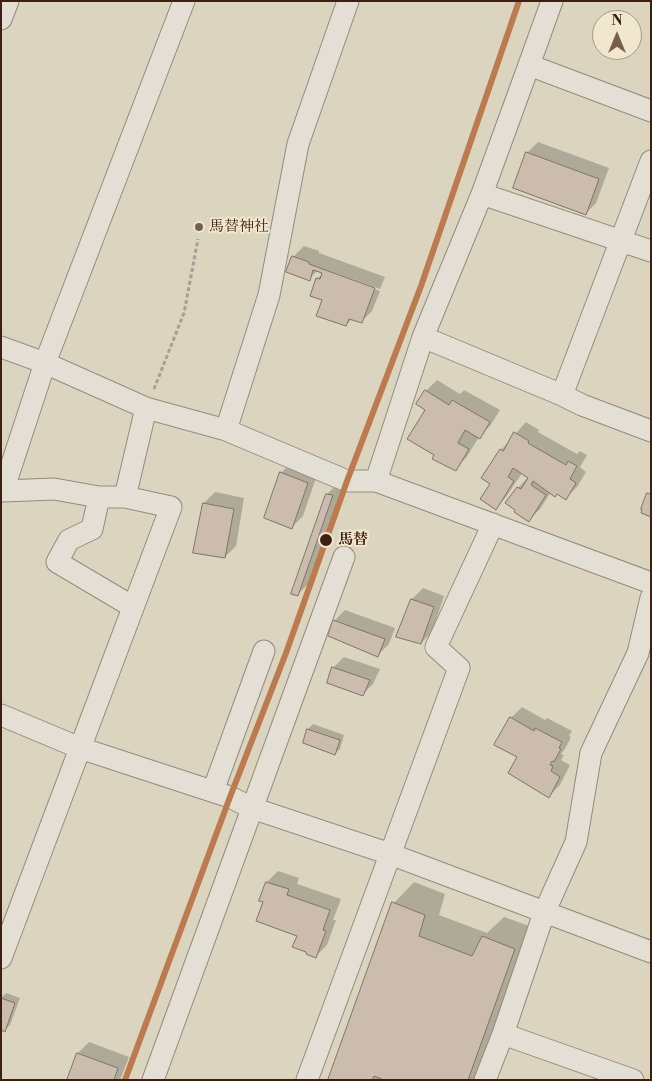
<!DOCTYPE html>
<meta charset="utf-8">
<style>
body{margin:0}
#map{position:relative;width:652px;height:1081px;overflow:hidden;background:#dbd4bf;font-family:"Libre Bodoni",serif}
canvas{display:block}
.frame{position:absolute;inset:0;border:2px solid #3e2013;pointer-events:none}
.north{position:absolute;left:592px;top:10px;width:50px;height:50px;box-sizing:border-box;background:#f0e7cd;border:1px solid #a99783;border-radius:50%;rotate:0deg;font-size:14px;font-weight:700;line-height:20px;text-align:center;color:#3e2013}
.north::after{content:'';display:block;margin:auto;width:18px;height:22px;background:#755f4f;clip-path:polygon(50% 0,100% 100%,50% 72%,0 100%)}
</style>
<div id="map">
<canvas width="652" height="1081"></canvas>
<div class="frame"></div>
<div class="north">N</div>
</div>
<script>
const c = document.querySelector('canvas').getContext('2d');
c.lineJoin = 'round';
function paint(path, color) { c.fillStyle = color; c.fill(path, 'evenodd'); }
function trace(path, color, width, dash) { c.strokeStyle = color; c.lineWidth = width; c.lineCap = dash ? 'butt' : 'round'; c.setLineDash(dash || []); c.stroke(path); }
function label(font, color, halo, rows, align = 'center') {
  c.font = font + ' "Libre Bodoni","Noto Serif JP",serif'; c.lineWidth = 4; c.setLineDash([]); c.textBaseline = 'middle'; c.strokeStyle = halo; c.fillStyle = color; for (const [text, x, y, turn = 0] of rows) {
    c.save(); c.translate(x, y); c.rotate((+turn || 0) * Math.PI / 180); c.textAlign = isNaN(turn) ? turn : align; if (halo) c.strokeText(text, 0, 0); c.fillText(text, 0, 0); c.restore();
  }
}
paint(new Path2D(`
 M538,142L609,168L596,203L585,214L527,153Z
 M304,246L319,251V253L385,277L380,289L327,270L325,272L380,291L372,311L361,322L352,319L346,325L323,299L312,295L318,278L324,272L318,270L309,279L293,257Z
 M437,380L460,394L464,390L500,410L490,426L479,437L466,458L455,469L436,455L427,409L426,391Z
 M526,422L539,430L538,432L577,454L580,451L587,455L580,467L586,472L577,487L566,498L557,493L551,492L540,509L529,520L518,488L528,477L522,473L506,497L496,508L492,484L501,450Z
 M292,462L318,472L303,516L292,527L281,473Z
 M338,483L344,484L309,583L298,594L327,494Z
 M215,492L244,498L236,546L225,557L194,552L204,503Z
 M423,588L444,596L432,632L421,643L398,636L412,599Z
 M345,610L395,628L389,644L378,655L334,621Z
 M344,657L380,669L373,684L362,695L333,668Z
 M522,707L545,720L547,718L572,731L569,736L571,737L565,749L561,754L564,755L561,760L570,765L560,785L549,796L518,757L511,718Z
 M313,724L344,735L340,749L335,754L308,729Z
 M278,871L299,878L297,884L341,899L333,920H336L327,945L316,956L298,935L264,901L260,900L267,882Z
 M414,882L445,894L439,915L487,933L504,917L535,928L480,1080H329L394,903Z
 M6,993L20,998L10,1025L5,1030L1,998Z
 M89,1042L129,1057L120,1080H68L78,1053Z`), '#0003');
const building = new Path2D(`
 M526,152L599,179L586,215L513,188Z
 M292,256L309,262V264L375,288L362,323L349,319L346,326L316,316L322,300L310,296L316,278L320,279L322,273L313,270L310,281L286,272Z
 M425,390L449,405L452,400L490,422L480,439L465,430L458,443L469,449L456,471L432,459L434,455L407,439L425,410L416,404Z
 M514,432L529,441L528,443L566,465L568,461L577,466L570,479L576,483L566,500L557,494L555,497L533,481L531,485L546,495L529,522L514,512L515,510L505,503L517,487L521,489L528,478L513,468L508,477L514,481L496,510L480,499L490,484L481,478L500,449L503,451Z
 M280,472L308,483L292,529L264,518Z
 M647,493L651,494V517L641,513L642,509H641Z
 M326,494L333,495L298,596L291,594Z
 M203,503L234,509L225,558L193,553Z
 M411,599L434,607L421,644L396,637Z
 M333,620L385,639L378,657L328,636Z
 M332,667L370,680L363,696L327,683Z
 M510,717L534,731L535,728L562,742L559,748L561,749L554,762L552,761L550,765L553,766L551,771L560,777L549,798L508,773L517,757L494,745Z
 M307,729L340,740L335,755L303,743Z
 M266,882L289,889L287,895L330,910L323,930L326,931L316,958L306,954V952L292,947L297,936L256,921L263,902L259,901Z
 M392,902L425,915L419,936L472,956L482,936L515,949L468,1080H384L374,1076L372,1080H328Z
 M1,998L15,1003L5,1032L1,1030Z
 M77,1053L118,1068L114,1080H67Z`);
paint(building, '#cbbcad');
trace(building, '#7d7468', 1);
const minor = new Path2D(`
 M552,1L529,65L651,111
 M1,19L8,1
 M482,194L651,251
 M423,337L562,395L651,161
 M1,347L45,363L146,408L226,430L347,481H376L423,337L482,194L529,65
 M562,395L582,405L651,431
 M226,430L269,295L298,144L348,1
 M376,481L651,583
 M99,497L92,529L69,540L57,562L133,607
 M125,497L146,408
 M1,715L80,748L230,797L252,808L390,854L651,952
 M213,791L264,651
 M1,958L171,507L125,497H99L54,489L3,491L45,363L184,1
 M503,1034L633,1080
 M153,1080L344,557
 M307,1080L459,668L436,647L493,524
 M485,1080L503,1034L544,913L576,842L591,753L638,653L651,598`);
trace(minor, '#948b7f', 23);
trace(new Path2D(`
 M154,389L184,313L198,239`), '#a69f96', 3, [4, 2.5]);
trace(minor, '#e4dfd4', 21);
trace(new Path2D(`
 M125,1080L230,797L286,653L347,481L421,286L519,1`), '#bb7b4e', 6);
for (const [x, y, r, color] of [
 [199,227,5,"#755f4f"],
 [326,540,7,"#3e2013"]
]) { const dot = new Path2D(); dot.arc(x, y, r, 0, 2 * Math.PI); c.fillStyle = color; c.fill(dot); trace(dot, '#f0e7cd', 2); }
label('15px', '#3e2013', '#f0e7cd', [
 ["馬替神社",209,227]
], 'left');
label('bold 15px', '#3e2013', '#f0e7cd', [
 ["馬替",338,540]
], 'left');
</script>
